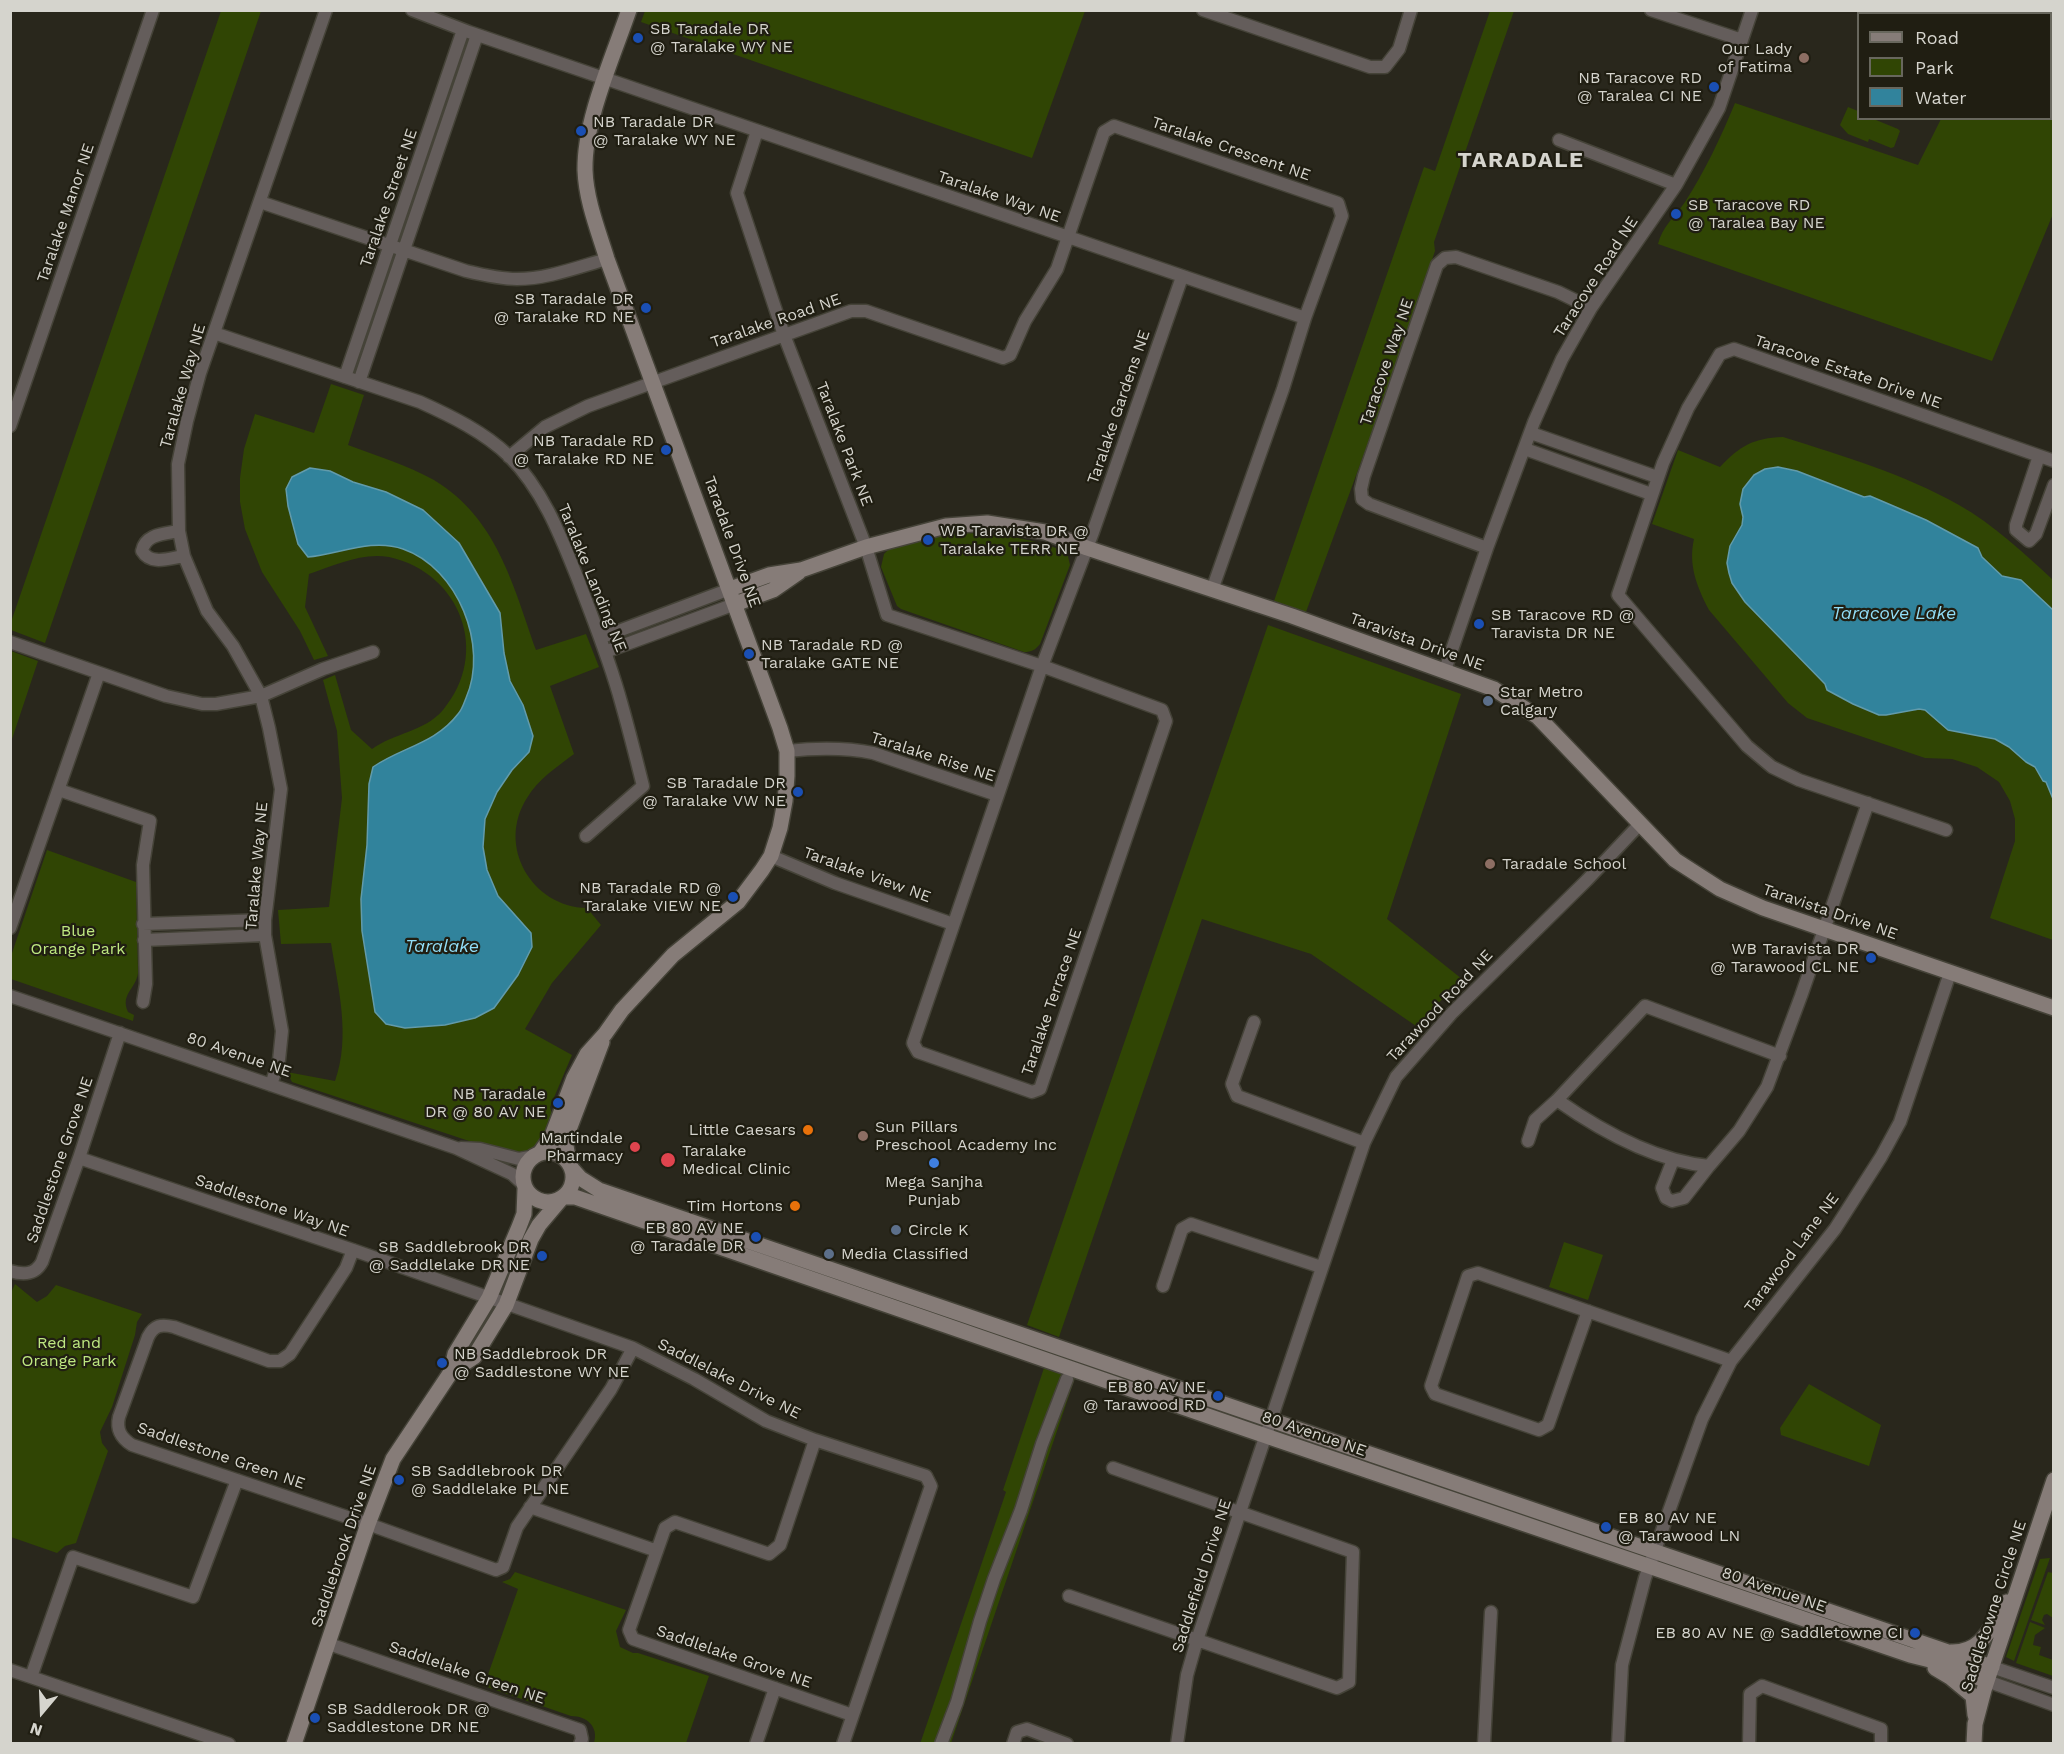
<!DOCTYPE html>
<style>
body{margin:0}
#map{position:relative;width:2064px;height:1754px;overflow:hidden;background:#29271c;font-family:"Work Sans",sans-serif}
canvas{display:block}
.frame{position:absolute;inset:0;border:12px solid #d5d4cd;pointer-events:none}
.legend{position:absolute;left:1857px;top:12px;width:195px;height:108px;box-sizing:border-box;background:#201e12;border:2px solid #68675d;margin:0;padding:8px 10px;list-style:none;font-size:18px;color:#d5d4cd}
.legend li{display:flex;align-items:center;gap:12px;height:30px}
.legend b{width:30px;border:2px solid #68675d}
.north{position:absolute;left:12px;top:1682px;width:60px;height:60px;-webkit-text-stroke:4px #201e12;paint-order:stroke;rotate:199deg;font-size:16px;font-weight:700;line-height:24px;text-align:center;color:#d5d4cd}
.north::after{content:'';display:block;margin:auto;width:21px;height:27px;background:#d5d4cd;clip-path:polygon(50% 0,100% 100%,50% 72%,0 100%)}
</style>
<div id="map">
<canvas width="2064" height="1754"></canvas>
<div class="frame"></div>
<ul class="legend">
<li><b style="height:8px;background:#867c78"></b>Road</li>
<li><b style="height:16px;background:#304504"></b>Park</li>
<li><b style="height:16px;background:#31839c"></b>Water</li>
</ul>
<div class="north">N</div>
</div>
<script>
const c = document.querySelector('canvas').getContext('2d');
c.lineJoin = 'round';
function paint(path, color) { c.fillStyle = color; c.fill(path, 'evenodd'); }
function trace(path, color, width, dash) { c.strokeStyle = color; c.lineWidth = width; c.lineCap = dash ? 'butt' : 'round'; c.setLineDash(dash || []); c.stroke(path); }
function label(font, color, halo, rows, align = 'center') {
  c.font = font + ' "Work Sans",sans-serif'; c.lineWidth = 4.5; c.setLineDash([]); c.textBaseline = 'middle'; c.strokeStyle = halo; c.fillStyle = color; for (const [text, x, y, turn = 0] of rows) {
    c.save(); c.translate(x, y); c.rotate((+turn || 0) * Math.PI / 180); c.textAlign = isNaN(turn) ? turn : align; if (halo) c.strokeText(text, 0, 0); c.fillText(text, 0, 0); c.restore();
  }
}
paint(new Path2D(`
 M221,11H261L45,643L11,630V622Z
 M645,11L1085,10V11L1032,158L641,22Z
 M1490,11H1514L1434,242L1435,251L1398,361L1306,612L1274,601L1424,167L1435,171Z
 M2051,62L2054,63L2053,214L1992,361L1658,244C1662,227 1675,216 1685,202C1705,171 1721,137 1735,103L1918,165L1941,119L2050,118Z
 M1848,107L1858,111V118L1877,119L1876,120L1898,129L1900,131L1894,147L1891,148L1869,139L1868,142L1848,134L1840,125Z
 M331,384L364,395L348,445C377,456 407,465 434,480C497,518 513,585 536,650L586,634L599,667L550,686L574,754C557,767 538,779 527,798C496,846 532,907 587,908L601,925L552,983L525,1029L572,1055L550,1107L553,1118C546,1134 537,1154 516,1154C510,1154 502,1151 496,1150L292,1082L287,1072L335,1081C351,1036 338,988 331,943L281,944L278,910L329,907L342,798L337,731L323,680L335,675L351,730L372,749C394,733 424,732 443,710C491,653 461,573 389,557C362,552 333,566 309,574L305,607L328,656L314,660L300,631L262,572L245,529L240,502V478L244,449L255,414L314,433Z
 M1783,437C1843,456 1904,474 1959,505C1994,525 2024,553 2053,580V940L1990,918L2015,841V819L2010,801L1999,782L1977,767L1952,759L1925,758L1807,718L1788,703L1709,610C1697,587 1688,565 1694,539L1652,524L1678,450L1720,467C1740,446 1753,438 1783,437Z
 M954,533C994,533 1029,537 1067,552L1070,565L1040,644C1035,650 1032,652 1024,652L901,609L897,606L881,567L884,554L888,550L911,542Z
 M1268,625L1461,694L1387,919L1462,979L1416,1026L1311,954L1202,919L1059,1337L1027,1325Z
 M11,651L38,661L11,742L10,651Z
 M47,850L136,882L138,973C136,989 120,994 128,1012L134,1015L133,1021L11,979V956Z
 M1564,1242L1603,1255L1588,1300L1549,1287Z
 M15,1284L37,1302L47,1296L56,1285L142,1314L137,1322L135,1335L112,1407L100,1432L102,1443L108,1451L76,1543L65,1546L57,1553L11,1537L10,1295Z
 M1044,1368L1075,1378L951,1743L920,1744L1006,1492L1003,1490Z
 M1809,1384L1881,1425L1869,1466L1781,1435L1780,1428Z
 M2050,1558L2014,1661L2006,1657L2040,1559Z
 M515,1572L626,1610L616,1631L620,1647L633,1653H638L709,1676L686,1743H594C599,1727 587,1716 571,1716L484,1686L518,1589L502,1582L510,1579Z
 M2048,1572L2053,1573V1618L2047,1614L2044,1615L2042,1620L2045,1625L2031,1620Z
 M2030,1622L2045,1628L2035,1635L2033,1645L2041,1647L2039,1655L2053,1660V1676L2016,1663Z`), '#304504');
const water = new Path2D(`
 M1778,467L1797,471L1864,497L1870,496L1926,520L1978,548L1982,557L2002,576L2021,580L2053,610V799L2046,782L2043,781L2035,767L2026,762L2009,747L1995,739L1948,730L1925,710L1919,709L1886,715H1879L1853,704L1827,690L1825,684L1745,602L1732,583L1729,573L1727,563L1730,546L1742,525L1743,517L1740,504L1743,489L1754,475L1765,469Z
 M310,468L330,471L353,482L386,492L423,510L459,543L500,613L504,653L510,681L523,705L533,736L529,752L512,770L497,792L485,819L483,847L487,870L498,896L531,933L532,947L518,975L494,1008L475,1018L445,1025L405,1028L386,1024L375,1012L362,931L361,899L367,845L369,784L373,767C402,747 435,744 458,714C462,710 464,703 466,698C489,646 458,568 403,549C372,538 339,554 308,557L298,544L288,506L286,489L292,477Z`);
paint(water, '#31839c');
trace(water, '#629bab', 1.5);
const street = new Path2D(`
 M412,10L469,32L1305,318
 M1203,10L1370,67H1385L1399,49L1411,10
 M1651,10L1742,40
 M757,131L737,193L784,335L866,547L887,615L1042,666L1162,710L1166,721L1040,1089L1032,1092L918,1052L913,1043L1042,666L1093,532L1182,277
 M1559,140L1676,185
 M260,202L466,271C483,275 500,279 517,279C547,279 578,267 607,259
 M214,333L420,402C451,416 484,432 509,456C544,491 561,537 579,582C594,622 610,661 621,702C629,730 636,758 643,786L586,836
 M345,377L463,30
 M359,382L477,35
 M10,426L153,10
 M1531,433L1657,477
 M1525,449L1651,494
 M2039,456L2016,525V530L2029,541L2036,534L2054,485
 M509,457L545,427L588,406L851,311H866L1003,358L1010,355L1025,321L1057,269L1104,132L1114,126L1338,203L1342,216L1305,318L1283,389L1212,590
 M179,531C164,534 145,534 142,551C151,566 170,558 184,556
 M1487,548L1369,504L1362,499L1361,489L1364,476L1437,265L1445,258L1456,257L1558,292L1591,308
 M600,638L730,589
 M10,642L166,696L202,704H216L261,696L323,669L373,652
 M605,652L735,604
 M1445,670L1487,548L1534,422L1562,359L1591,308L1676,185L1719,108L1752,10
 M787,751C816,748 843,747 873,753L997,795
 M59,790L150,821L143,865L146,984L143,1002
 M1946,830L1799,780L1772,767L1747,746L1618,595L1663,463L1688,408L1720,354L1734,349L2054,461
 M771,856L835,883L953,924
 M143,924L265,920
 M10,928L99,673
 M144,940L265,935
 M10,996L456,1148L512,1174L524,1185
 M1254,1022L1232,1084L1237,1096L1364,1143
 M1780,1056L1645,1006L1557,1100C1601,1131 1655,1161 1709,1166L1739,1131L1767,1087L1801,996L1868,803
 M271,1085L279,1060L282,1031L265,935V920L281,789L269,728L261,696L233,646L207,611L184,556L179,531L178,464L187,421L200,373L326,10
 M1528,1141L1535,1120L1557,1100
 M461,1148L480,1149L519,1159L535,1156
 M79,1158L353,1250L633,1348L694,1379L766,1421L815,1440L926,1476L931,1486L843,1744
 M1673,1160L1662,1188L1666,1198L1672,1201L1684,1198L1709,1166
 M353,1250L346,1268L290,1354L280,1361H269L174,1327C161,1324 154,1325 148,1337L119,1417C116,1430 121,1438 132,1445L368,1524L496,1570L503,1567L517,1527L611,1389L633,1348
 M10,1271C23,1275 35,1275 42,1262L79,1158L120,1033
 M1163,1286L1182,1229L1191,1224L1321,1267
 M1588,1311L1548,1425L1539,1430L1435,1394L1431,1386L1468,1276L1478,1273L1731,1361
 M815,1440L780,1545L769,1554L675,1522L665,1528L629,1630L633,1639L852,1715
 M530,1507L657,1551
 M1069,1596L1337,1688L1349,1682L1353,1552L1113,1468
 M329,1644L580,1730L582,1739L580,1744
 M1992,1667L2054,1688
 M10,1670L229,1744
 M31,1677L73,1557L193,1597L237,1480
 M1987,1681L2054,1705
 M756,1744L775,1688
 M941,1744L957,1702L980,1621L994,1579L1021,1510L1042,1444L1067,1379
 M1013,1744L1017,1732L1027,1729L1067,1744
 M1177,1744L1187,1675L1197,1640L1364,1143L1396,1077L1451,1014L1587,880L1640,824
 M1484,1744L1491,1612
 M1618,1744L1622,1665L1645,1578L1702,1419L1731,1361L1835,1229L1881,1157L1900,1122L1950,973
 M1749,1744L1750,1694L1762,1686L1881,1729V1744`);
const secondary = new Path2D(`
 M730,589L769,575L801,570L866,547L946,526L987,523L1045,532L1087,548L1292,616L1494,689L1538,717L1675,860L1720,889L1763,908L2054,1008
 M735,604L773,590L799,572
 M523 1177a25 25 0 1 1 50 0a25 25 0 1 1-50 0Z
 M540,1153L552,1136L574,1078L587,1054L605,1034L622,1010L673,955L738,902L762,870L771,856L780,828L785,801L787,776V751L780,728L607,259C598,230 586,200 585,170C584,121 613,57 629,10
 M569,1163L565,1140L602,1042
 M572,1169L580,1178L599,1190L1992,1667
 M564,1197H575L1266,1436L1910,1655L1938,1662L1987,1681
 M451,1372L455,1354L489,1298L519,1227L524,1214L525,1189
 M1951,1652C1984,1653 1991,1625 2007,1602
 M1935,1668L1950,1677L1973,1696L1975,1715
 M294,1744L368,1524L393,1459L451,1372L474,1357L506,1305L531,1239L539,1225L561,1199
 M1974,1744L1975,1724L1984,1690L2054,1480`);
trace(street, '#454338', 15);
trace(secondary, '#454338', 18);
trace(street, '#645d5b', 12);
trace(secondary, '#867c78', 15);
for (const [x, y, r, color] of [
 [638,38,6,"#1a4fb4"],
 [1804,58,6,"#8d6e63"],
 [1714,87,6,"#1a4fb4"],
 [581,131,6,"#1a4fb4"],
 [1676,214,6,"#1a4fb4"],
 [646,308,6,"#1a4fb4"],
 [666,450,6,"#1a4fb4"],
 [928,540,6,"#1a4fb4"],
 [1479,624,6,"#1a4fb4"],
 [749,654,6,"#1a4fb4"],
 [1488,701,6,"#5c6f8a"],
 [798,792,6,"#1a4fb4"],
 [1490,864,6,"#8d6e63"],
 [733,897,6,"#1a4fb4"],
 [1871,958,6,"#1a4fb4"],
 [558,1103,6,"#1a4fb4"],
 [808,1130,6,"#e8710a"],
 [863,1136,6,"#8d6e63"],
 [635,1147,6,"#e0444e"],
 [668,1160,8,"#e0444e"],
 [934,1163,6,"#3f7fe0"],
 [795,1206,6,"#e8710a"],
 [896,1230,6,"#5c6f8a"],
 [756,1237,6,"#1a4fb4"],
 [829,1254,6,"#5c6f8a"],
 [542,1256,6,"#1a4fb4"],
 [442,1363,6,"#1a4fb4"],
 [1218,1396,6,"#1a4fb4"],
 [399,1480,6,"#1a4fb4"],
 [1606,1527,6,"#1a4fb4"],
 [1915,1633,6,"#1a4fb4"],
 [315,1718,6,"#1a4fb4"]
]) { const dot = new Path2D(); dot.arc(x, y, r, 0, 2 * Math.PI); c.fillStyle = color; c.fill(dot); trace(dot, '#201e12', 2); }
label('16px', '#d5d4cd', '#201e12', [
 ["SB Taradale DR",650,29],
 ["@ Taralake WY NE",650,47],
 ["Our Lady",1792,49,"right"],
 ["of Fatima",1792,67,"right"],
 ["NB Taracove RD",1702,78,"right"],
 ["@ Taralea CI NE",1702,96,"right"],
 ["NB Taradale DR",593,122],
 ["@ Taralake WY NE",593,140],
 ["SB Taracove RD",1688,205],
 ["@ Taralea Bay NE",1688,223],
 ["SB Taradale DR",634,299,"right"],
 ["@ Taralake RD NE",634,317,"right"],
 ["NB Taradale RD",654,441,"right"],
 ["@ Taralake RD NE",654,459,"right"],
 ["WB Taravista DR @",940,531],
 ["Taralake TERR NE",940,549],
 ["SB Taracove RD @",1491,615],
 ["Taravista DR NE",1491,633],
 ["NB Taradale RD @",761,645],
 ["Taralake GATE NE",761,663],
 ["Star Metro",1500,692],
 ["Calgary",1500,710],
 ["SB Taradale DR",786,783,"right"],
 ["@ Taralake VW NE",786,801,"right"],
 ["Taradale School",1502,864],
 ["NB Taradale RD @",721,888,"right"],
 ["Taralake VIEW NE",721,906,"right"],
 ["WB Taravista DR",1859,949,"right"],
 ["@ Tarawood CL NE",1859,967,"right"],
 ["NB Taradale",546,1094,"right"],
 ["DR @ 80 AV NE",546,1112,"right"],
 ["Sun Pillars",875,1127],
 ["Preschool Academy Inc",875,1145],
 ["Little Caesars",796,1130,"right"],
 ["Martindale",623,1138,"right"],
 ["Pharmacy",623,1156,"right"],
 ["Taralake",682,1151],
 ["Medical Clinic",682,1169],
 ["Mega Sanjha",934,1182,"center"],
 ["Punjab",934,1200,"center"],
 ["Tim Hortons",783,1206,"right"],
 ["EB 80 AV NE",744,1228,"right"],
 ["@ Taradale DR",744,1246,"right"],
 ["Circle K",908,1230],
 ["SB Saddlebrook DR",530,1247,"right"],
 ["@ Saddlelake DR NE",530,1265,"right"],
 ["Media Classified",841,1254],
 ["NB Saddlebrook DR",454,1354],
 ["@ Saddlestone WY NE",454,1372],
 ["EB 80 AV NE",1206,1387,"right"],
 ["@ Tarawood RD",1206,1405,"right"],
 ["SB Saddlebrook DR",411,1471],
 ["@ Saddlelake PL NE",411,1489],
 ["EB 80 AV NE",1618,1518],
 ["@ Tarawood LN",1618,1536],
 ["EB 80 AV NE @ Saddletowne CI",1903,1633,"right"],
 ["SB Saddlerook DR @",327,1709],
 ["Saddlestone DR NE",327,1727]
], 'left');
label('16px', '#d5d4cd', '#201e12', [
 ["Taralake Crescent NE",1231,149,19],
 ["Taralake Way NE",999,197,19],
 ["Taralake Street NE",389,198,-71],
 ["Taralake Manor NE",66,213,-71],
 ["Taracove Road NE",1596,277,-57],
 ["Taralake Road NE",776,321,-19],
 ["Taracove Way NE",1387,362,-71],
 ["Taracove Estate Drive NE",1848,372,19],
 ["Taralake Way NE",183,386,-74],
 ["Taralake Gardens NE",1119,407,-71],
 ["Taralake Park NE",844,444,69],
 ["Taradale Drive NE",732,542,70],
 ["Taralake Landing NE",592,578,68],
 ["Taravista Drive NE",1417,642,20],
 ["Taralake Rise NE",933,757,18],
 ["Taralake Way NE",257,866,-85],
 ["Taralake View NE",867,875,20],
 ["Taravista Drive NE",1830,912,19],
 ["Taralake Terrace NE",1052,1002,-71],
 ["Tarawood Road NE",1440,1006,-47],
 ["80 Avenue NE",239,1055,19],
 ["Saddlestone Grove NE",60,1160,-71],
 ["Saddlestone Way NE",272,1206,19],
 ["Tarawood Lane NE",1792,1253,-53],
 ["Saddlelake Drive NE",729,1379,27],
 ["80 Avenue NE",1314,1434,19],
 ["Saddlestone Green NE",221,1456,19],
 ["Saddlebrook Drive NE",344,1546,-71],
 ["Saddlefield Drive NE",1202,1576,-72],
 ["80 Avenue NE",1774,1590,19],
 ["Saddletowne Circle NE",1994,1606,-72],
 ["Saddlelake Grove NE",734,1657,19],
 ["Saddlelake Green NE",467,1673,19]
]);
label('16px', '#bee881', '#201e12', [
 ["Blue",78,931],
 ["Orange Park",78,949],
 ["Red and",69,1343],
 ["Orange Park",69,1361]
]);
label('italic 18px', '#92def8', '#201e12', [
 ["Taracove Lake",1894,614],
 ["Taralake",442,947]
]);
c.letterSpacing = '1.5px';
label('bold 22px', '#d5d4cd', '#201e12', [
 ["TARADALE",1521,161]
]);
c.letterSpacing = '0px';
</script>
